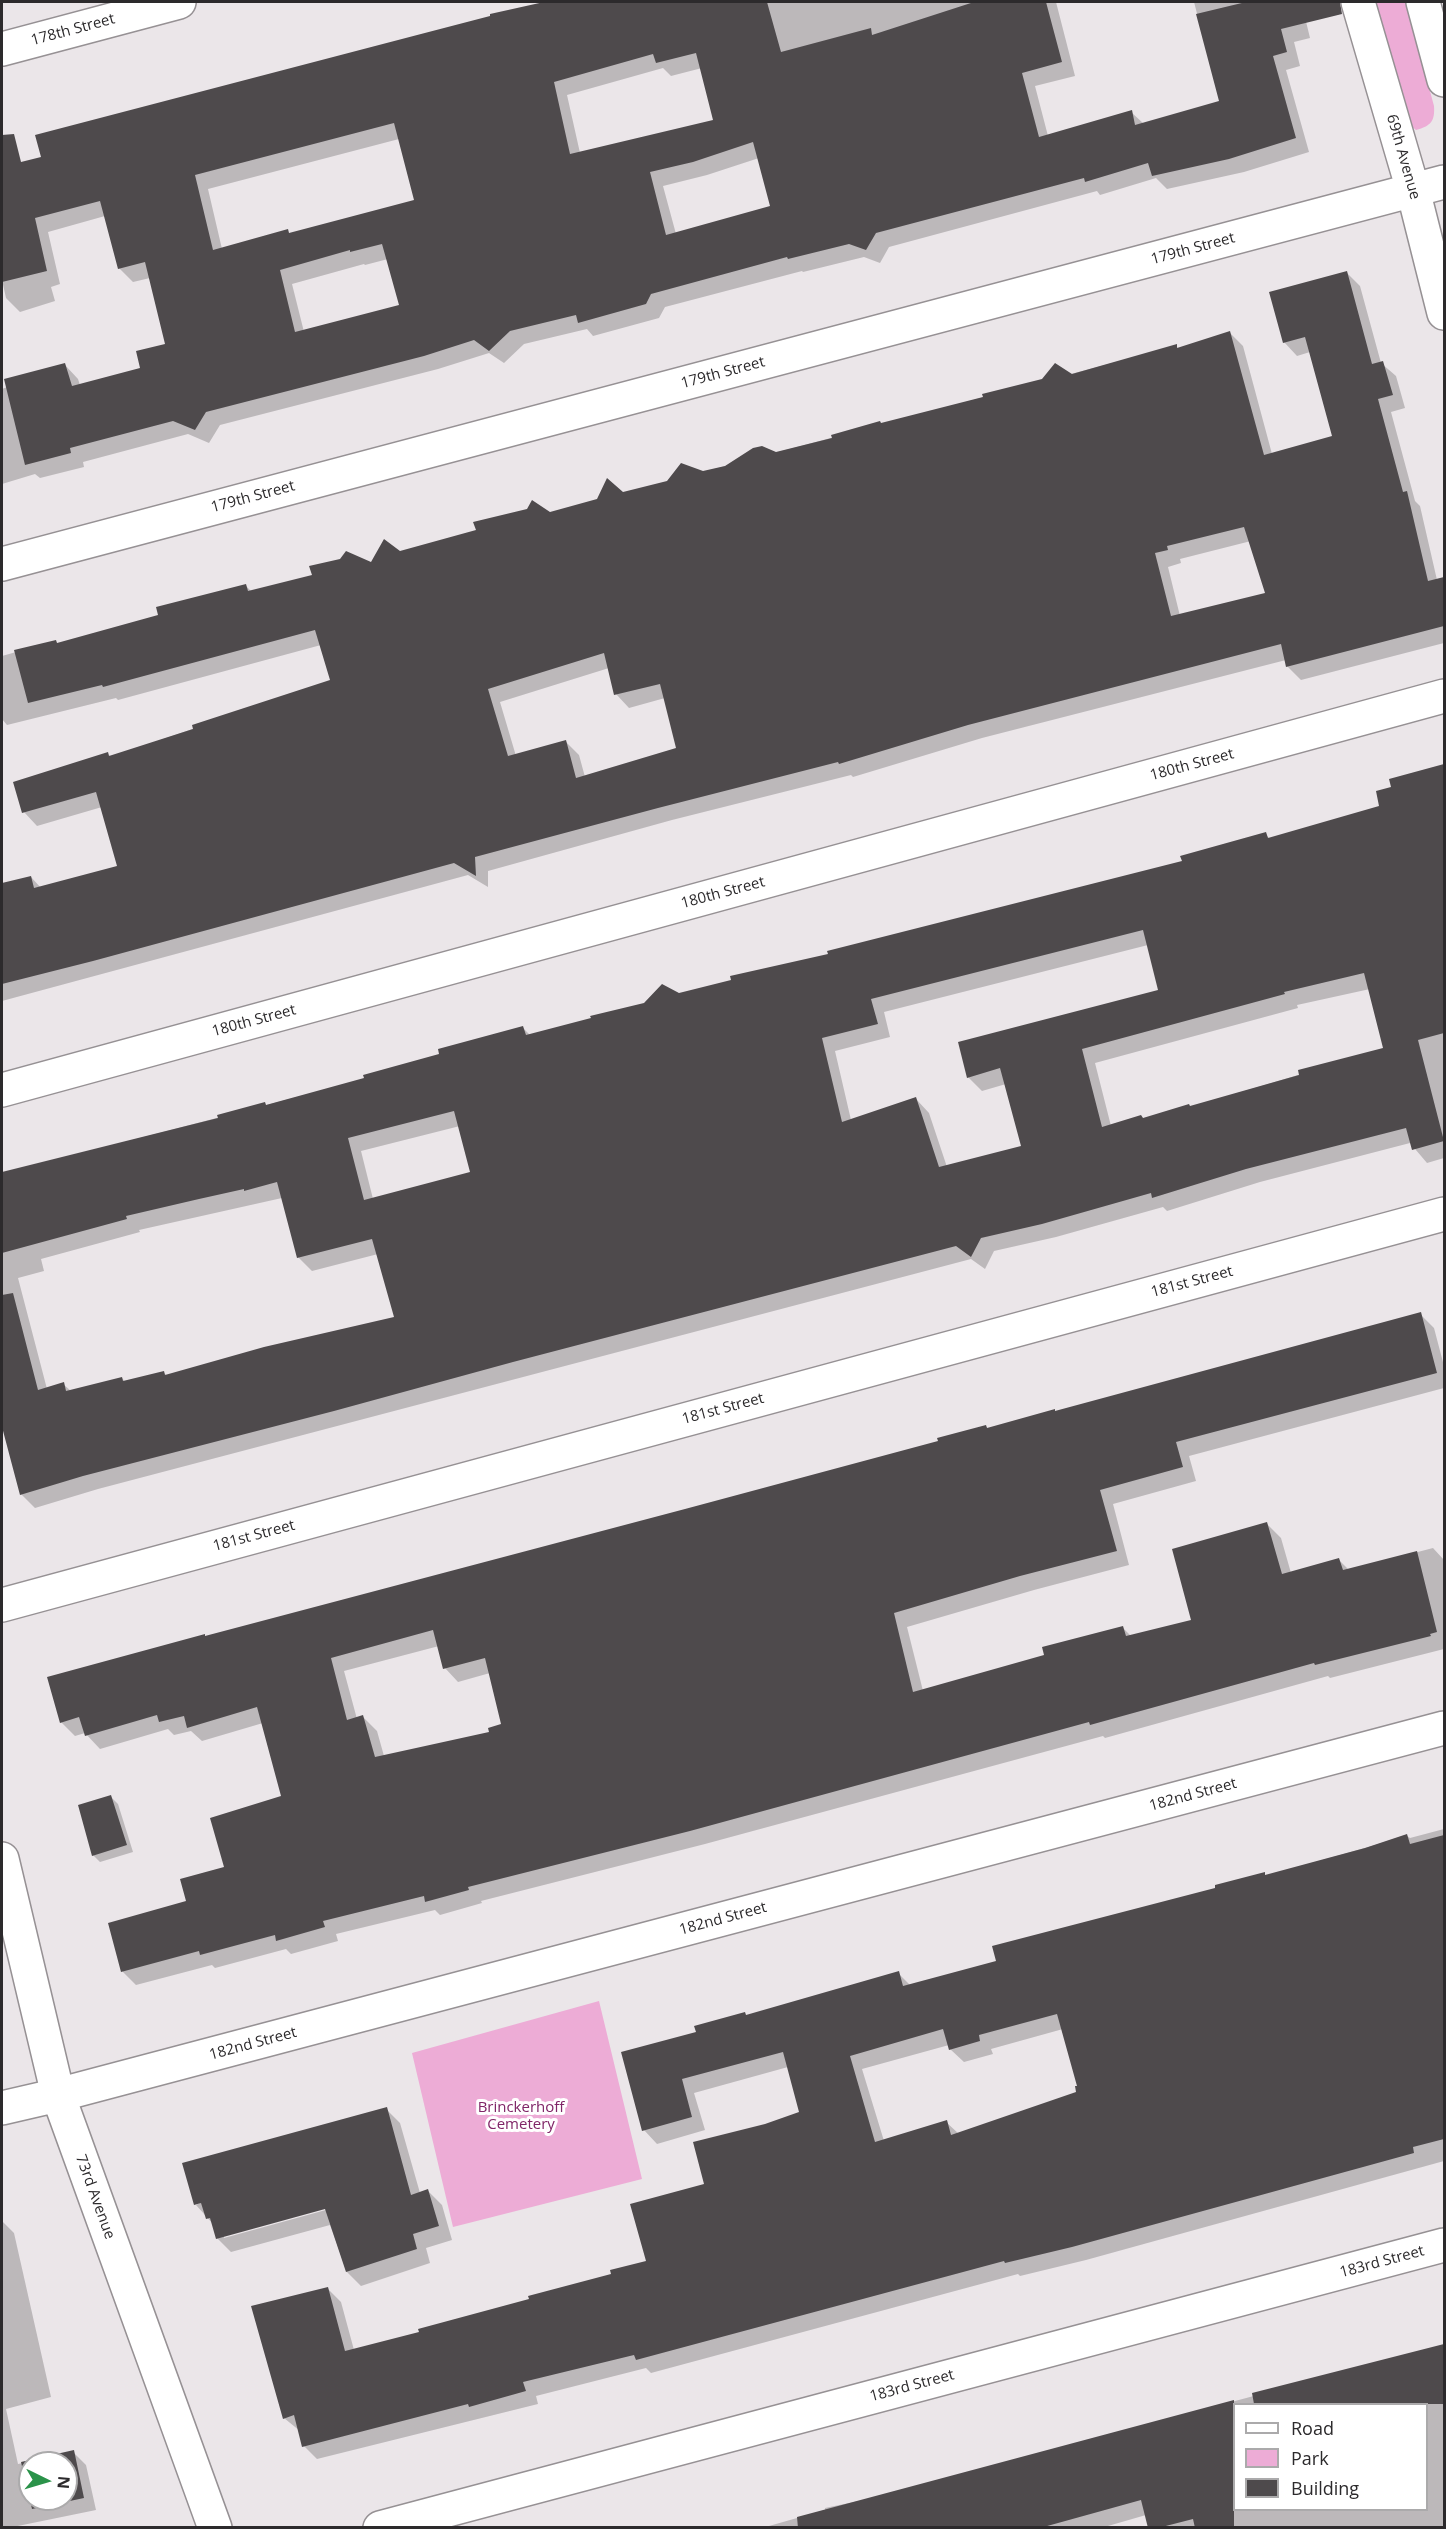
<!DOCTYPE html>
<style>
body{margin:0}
#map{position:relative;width:1446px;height:2529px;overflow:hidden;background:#ebe6e9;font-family:"Open Sans",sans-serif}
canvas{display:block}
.frame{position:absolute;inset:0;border:3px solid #2c2a2c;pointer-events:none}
.legend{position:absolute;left:1233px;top:2403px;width:195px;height:108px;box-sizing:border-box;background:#fff;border:2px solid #abaaab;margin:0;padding:8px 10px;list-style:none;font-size:18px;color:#2c2a2c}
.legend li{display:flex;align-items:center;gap:12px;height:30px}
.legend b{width:30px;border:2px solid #abaaab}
.north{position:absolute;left:18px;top:2451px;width:60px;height:60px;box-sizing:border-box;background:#fff;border:2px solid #abaaab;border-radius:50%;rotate:95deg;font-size:16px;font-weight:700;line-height:24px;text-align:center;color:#2c2a2c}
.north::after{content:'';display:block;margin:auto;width:21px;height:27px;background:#2b934a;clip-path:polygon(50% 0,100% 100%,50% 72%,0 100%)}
</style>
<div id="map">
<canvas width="1446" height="2529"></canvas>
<div class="frame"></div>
<ul class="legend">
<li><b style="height:8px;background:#fff"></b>Road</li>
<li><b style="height:16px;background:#edacd6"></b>Park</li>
<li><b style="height:16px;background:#4e4a4c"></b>Building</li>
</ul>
<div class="north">N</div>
</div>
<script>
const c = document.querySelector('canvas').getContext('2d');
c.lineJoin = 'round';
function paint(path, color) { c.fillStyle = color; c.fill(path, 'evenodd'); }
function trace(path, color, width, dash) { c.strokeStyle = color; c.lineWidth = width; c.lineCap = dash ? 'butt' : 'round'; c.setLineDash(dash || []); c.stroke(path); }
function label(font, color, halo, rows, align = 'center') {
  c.font = font + ' "Open Sans",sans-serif'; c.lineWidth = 6; c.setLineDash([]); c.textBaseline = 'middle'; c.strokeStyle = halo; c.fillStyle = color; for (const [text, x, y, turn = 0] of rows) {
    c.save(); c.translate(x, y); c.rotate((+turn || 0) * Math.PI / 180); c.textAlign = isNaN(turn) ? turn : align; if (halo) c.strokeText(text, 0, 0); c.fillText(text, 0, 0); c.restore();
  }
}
paint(new Path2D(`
 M1374,2H1406L1434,106C1435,121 1431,126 1416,130L1405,121Z
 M599,2001L642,2179L453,2227L412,2053Z`), '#edacd6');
paint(new Path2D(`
 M551,2H1056L1075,76L1035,86L1048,136L1131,112L1144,124L1220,102L1194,2H1298L1302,5L1310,38L1294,42L1300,66L1286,70L1309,152L1244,172L1167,189L1156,178L1100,195L1097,191L889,247L880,263L864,257L803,272L802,271L665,307L659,318L593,336L587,329L524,344L504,363L489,353L438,369L220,425L209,443L188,434L83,462L84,467L40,478L35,474L2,484V389L65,365L78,379L80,385L142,369L167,345L150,278L133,282L119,268L105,216L48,232L60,284L51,287L55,301L20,312L6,298L2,280V168L43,158L492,17V15ZM663,68L671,76L702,68L715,121L580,153L567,95ZM399,139L416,201L290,234L287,231L222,249L208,189ZM759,158L772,207L676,234L663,186L707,175ZM388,259L401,306L304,332L292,284L364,264L365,265Z
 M1346,272L1360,286L1381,363L1396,376L1405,408L1391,412L1415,501L1420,506L1437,580L1444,578V643L1301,680L1287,666L1286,660L982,738L853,777L851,775L672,820L488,871V887L468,875L2,1001V885L31,877L41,888L119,867L102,807L37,826L24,812L107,753L111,757L332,681L321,645L118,700L116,698L7,725L2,719V656L55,641L58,644L160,616L245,585L252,592L372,564L399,553L1176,346L1179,349L1229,332L1243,346L1272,454L1334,437L1310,352L1297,356L1284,342ZM1251,541L1267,594L1180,616L1168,567L1181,563L1180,559ZM609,668L616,694L629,708L665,698L678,749L585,777L579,755L566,742L516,756L500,702Z
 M1444,766V1158L1427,1163L1410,1143L1260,1182L1167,1211L1163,1207L1056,1237L994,1251L985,1269L971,1259L98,1489L35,1508L21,1494L2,1421V1174L366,1079L523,1028L530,1035L1183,862L1265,834L1270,839L1381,807L1393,789L1391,780ZM1148,945L1160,991L968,1077L982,1091L1006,1084L1023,1147L947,1167L929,1113L916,1099L851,1120L835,1051L890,1037L884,1012ZM1370,989L1385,1049L1191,1107L1111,1126L1095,1063L1298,1008L1297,1005ZM460,1126L472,1173L373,1199L361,1151ZM282,1198L298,1257L312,1271L378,1254L396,1318L167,1376L163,1372L125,1382L122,1378L71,1391L63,1384L47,1389L18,1278L44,1271L41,1259L140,1232L139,1230Z
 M1420,1314L1434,1328L1444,1366V1388L1189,1456L1196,1481L1113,1504L1129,1565L1034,1590L907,1627L923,1691L1046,1656L1122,1627L1131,1636L1193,1621L1267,1524L1281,1538L1291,1573L1339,1560L1349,1570L1433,1548L1444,1560V1649L1330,1678L1328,1676L1105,1738L1103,1736L705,1844L481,1901L482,1903L440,1915L435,1910L336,1934L338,1941L291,1954L286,1949L215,1968L212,1965L136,1985L123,1972L110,1924L188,1902L226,1868L283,1797L263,1723L202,1741L191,1731L174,1735L168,1729L100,1749L85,1733L75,1736L61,1722L206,1637L940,1442L985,1426L989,1429L1056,1413ZM439,1646L445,1668L458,1682L490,1673L503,1725L491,1734L384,1756L377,1731L363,1717L357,1719L344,1671Z
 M111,1797L118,1804L133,1852L100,1862L93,1855Z
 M1444,1829V2161L1086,2260L1020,2276L1018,2274L651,2373L646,2368L536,2396L538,2404L317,2459L304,2446L300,2431L284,2418L327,2288L341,2302L354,2350L421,2333L613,2275L648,2262L706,2186L766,2125L801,2113L788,2067L694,2093L705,2130L657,2144L644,2130L698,2033L898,1973L911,1986L998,1962L1264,1874L1266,1876L1407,1836L1410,1838ZM1063,2029L1079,2087L1078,2093L959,2134L946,2122L884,2141L862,2069L949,2045L950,2049L964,2062L993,2054L991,2049Z
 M386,2109L400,2123L420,2193L428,2191L442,2205L452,2240L426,2248L430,2263L361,2286L347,2272L330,2225L231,2252L217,2238L213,2224L196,2205ZM332,2205L333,2208L224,2238V2235Z
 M2,2221L14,2233L51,2397L6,2409L18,2464L73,2452L86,2465L96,2510L8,2528H2ZM30,2463H66V2499H30Z
 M1444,2345V2528H1149L1146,2515L1101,2528H762L825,2510V2508L873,2498ZM1234,2404H1426V2510H1234Z`), '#0003');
paint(new Path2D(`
 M544,2H767L781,52L871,28L872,35L974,2H1046L1062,62L1022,73L1039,137L1132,110L1135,125L1219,101L1196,14L1246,2H1340L1342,14L1281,29L1287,52L1273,56L1296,138L1229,159L1152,176L1148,163L1085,182L1084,178L876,233L866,250L849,244L788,259L787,257L651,294L646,304L578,323L576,315L510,331L489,351L474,340L424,356L206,412L195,430L173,421L70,448L71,453L25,465L4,379L65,363L72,386L140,368L136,351L165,344L145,262L118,269L100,201L35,218L47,271L2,282V135L14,134L21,162L41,157L35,135L421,34L490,16V14ZM696,53L713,120L570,154L554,82L653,54L656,63ZM394,123L414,200L289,233L288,229L213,250L195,175ZM753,142L770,206L666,235L650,172L693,162ZM382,244L399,305L295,332L280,270L350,250V252Z
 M1347,271L1372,364L1383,361L1393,395L1378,399L1403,492L1407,491L1428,581L1444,577V626L1286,667L1281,644L968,725L839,764L838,762L658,808L475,857L476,876L454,863L93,961L2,984V883L31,876L34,888L117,866L96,792L22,813L13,782L108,752L109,756L193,729L192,725L330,680L315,630L103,687L102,685L28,703L14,650L56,640L57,643L158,615L156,607L246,584L248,591L312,575L309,566L340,559L346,551L371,562L384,539L400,551L476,530L473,522L527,509L532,500L550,512L597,499L607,478L623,492L667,481L681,463L703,471L725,466L753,448L762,446L776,452L832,438L831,435L880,421L881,423L983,397L982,394L1042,379L1055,363L1072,374L1177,344V348L1230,331L1264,455L1332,436L1305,337L1283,343L1269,292ZM1244,527L1265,593L1171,616L1155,553L1168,550L1167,546ZM604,653L614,695L660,684L676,748L576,778L566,740L508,756L488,689Z
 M1444,764V1033L1418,1040L1444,1141L1412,1150L1406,1128L1246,1169L1152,1198L1151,1193L1042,1224L981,1238L971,1257L956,1246L513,1362L334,1411L83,1476L20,1495L2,1427V1295L13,1293L38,1390L64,1382L66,1391L122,1377L123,1381L164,1371L165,1375L264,1347L394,1317L372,1239L297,1258L277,1182L244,1191V1189L199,1199L126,1216L127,1219L2,1253V1172L218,1118L217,1115L265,1102L266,1105L364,1078L363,1075L439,1054L438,1049L523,1026L526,1035L591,1018L590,1016L644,1003L662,984L679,993L731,980L730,976L828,954L827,951L1182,861L1180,856L1266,832L1268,838L1379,806L1376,791L1391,787L1389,779ZM1143,930L1158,990L958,1042L967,1078L1000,1068L1021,1146L939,1167L916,1097L842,1122L822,1038L878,1024L871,999ZM1364,973L1383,1048L1298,1070L1299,1075L1190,1106L1189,1104L1143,1118L1141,1115L1102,1127L1082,1049L1285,994L1284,992ZM454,1111L470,1172L364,1200L348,1138Z
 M1421,1312L1437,1373L1176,1442L1183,1467L1100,1490L1117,1551L1020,1576L894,1613L913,1692L1044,1655L1042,1647L1123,1626L1126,1636L1191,1620L1172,1549L1267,1522L1282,1574L1339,1558L1343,1570L1417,1551L1437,1632L1430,1634L1431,1636L1315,1665L1314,1663L1090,1725L1089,1722L690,1831L468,1887L469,1890L425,1902L424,1896L323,1921L325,1927L276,1941L275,1935L200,1955L199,1951L121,1972L108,1923L186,1901L180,1879L224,1867L210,1818L281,1796L257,1707L187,1728L184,1716L159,1722L157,1715L85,1736L79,1717L60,1723L47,1677L205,1634V1636L685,1509L938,1441L937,1438L986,1425L987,1428L1055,1409V1411ZM433,1630L443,1669L485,1658L501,1724L488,1728L489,1732L375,1757L363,1715L347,1720L331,1658Z
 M111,1795L127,1845L92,1856L78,1805Z
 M1407,1834L1410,1844L1444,1835V2139L1413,2147L1414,2153L1072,2247L1005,2263L1004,2261L636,2360L634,2355L523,2382L526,2391L469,2407L468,2404L302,2447L294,2415L283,2419L251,2306L328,2287L345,2351L419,2332L418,2329L529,2299L528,2296L611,2274L610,2270L646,2261L630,2204L704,2184L693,2142L765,2124L799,2112L783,2052L682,2079L692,2117L642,2131L621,2052L696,2032L694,2026L745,2012L746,2015L899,1971L903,1986L996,1961L992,1946L1215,1888V1885L1265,1872V1875L1365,1848ZM1057,2014L1077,2086H1075L1076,2092L951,2135L947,2120L875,2142L850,2056L943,2029L949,2050L980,2041L979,2035Z
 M387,2107L411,2195L428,2189L439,2226L413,2234L417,2249L346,2272L325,2209L216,2239L210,2218L206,2219L201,2203L194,2205L182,2163Z
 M1444,2344V2404H1254L1252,2393Z
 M1234,2400V2528H1195L1193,2519L1158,2528H1148L1141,2500L1040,2528H798L797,2517Z
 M74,2450L84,2498L32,2509L21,2462ZM30,2463H66V2499H30Z`), '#4e4a4c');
const minor = new Path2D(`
 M1358,2L1413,190L1444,313
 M1423,2L1444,80
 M2,49L179,2
 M2,564L1444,182
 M2,1090L1444,696
 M2,1605L1444,1214
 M2,1859L58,2095L215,2528
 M2,2108L58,2095L1444,1728
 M380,2528L1444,2245`);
trace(minor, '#969194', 36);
trace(minor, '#fff', 33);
label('15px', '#2c2a2c', '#fff', [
 ["178th Street",73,30,-15],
 ["69th Avenue",1403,157,74],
 ["179th Street",1193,249,-15],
 ["179th Street",723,373,-15],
 ["179th Street",253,497,-15],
 ["180th Street",1192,765,-15],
 ["180th Street",723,893,-15],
 ["180th Street",254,1021,-15],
 ["181st Street",1192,1282,-15],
 ["181st Street",723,1409,-15],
 ["181st Street",254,1536,-15],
 ["182nd Street",1193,1795,-15],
 ["182nd Street",723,1919,-15],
 ["182nd Street",253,2044,-15],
 ["73rd Avenue",95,2197,70],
 ["183rd Street",1382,2262,-15],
 ["183rd Street",912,2386,-15]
]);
label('15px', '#802668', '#fff', [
 ["Brinckerhoff",521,2108],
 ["Cemetery",521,2125]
]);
</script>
